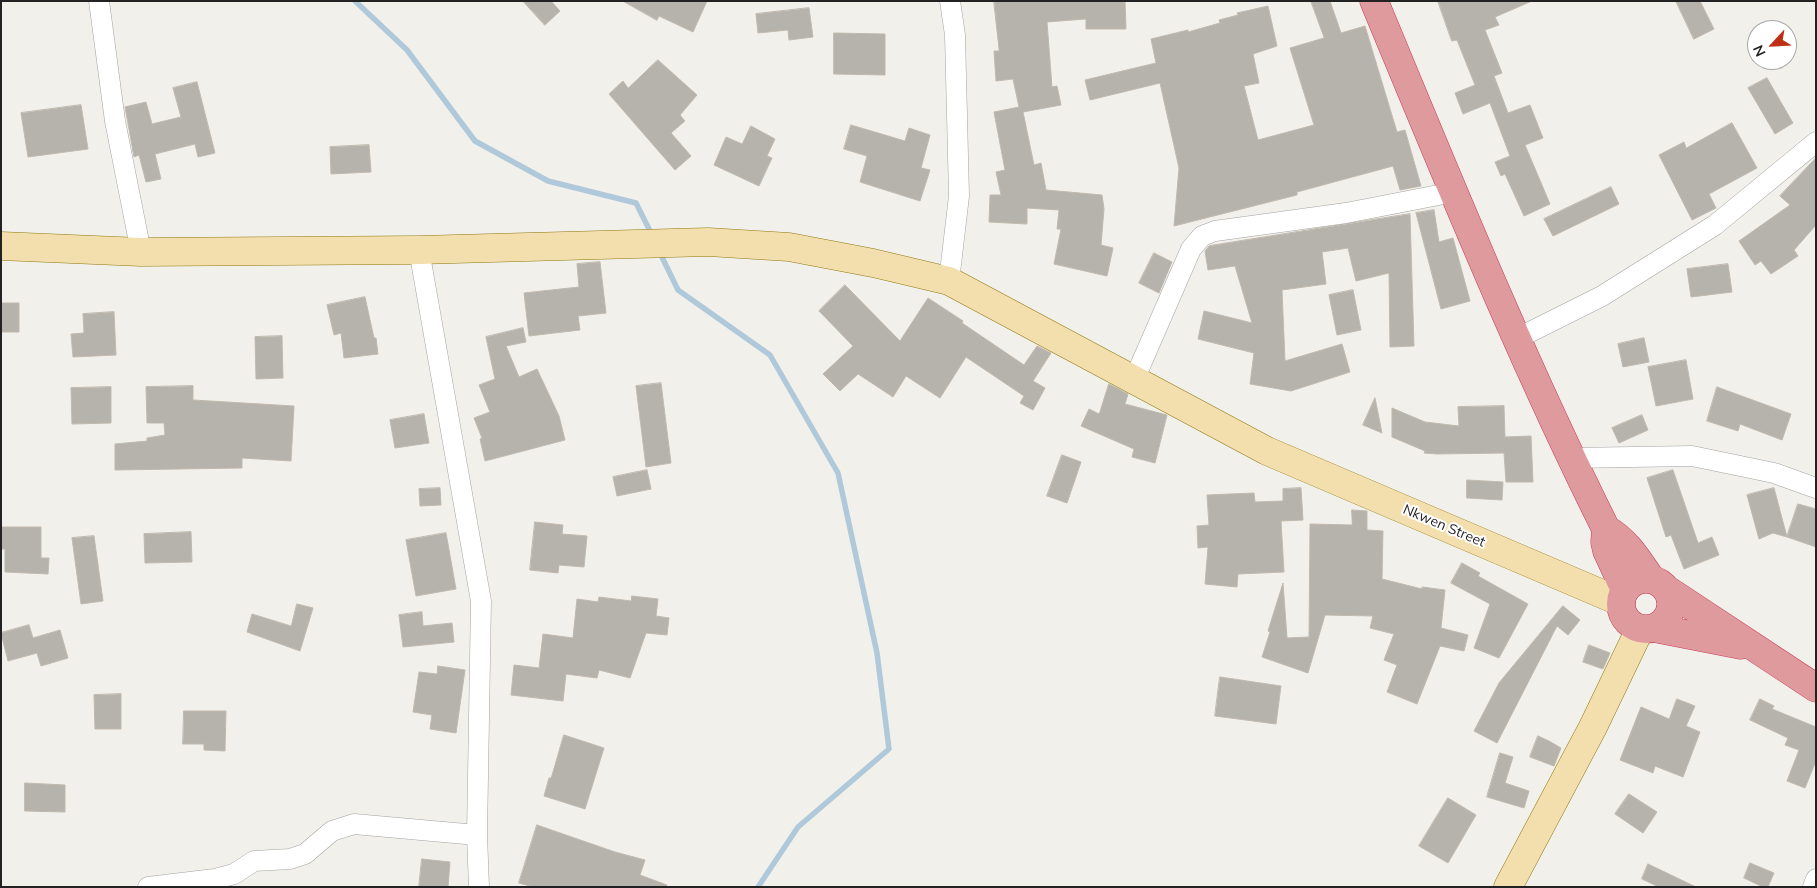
<!DOCTYPE html>
<style>
body{margin:0}
#map{position:relative;width:1817px;height:888px;overflow:hidden;background:#f1f0ea;font-family:Mulish,sans-serif}
canvas{display:block}
.frame{position:absolute;inset:0;border:2px solid #222;pointer-events:none}
.north{position:absolute;left:1747px;top:20px;width:50px;height:50px;box-sizing:border-box;background:#fff;border:1px solid #a7a7a7;border-radius:50%;rotate:245deg;font-size:14px;font-weight:700;line-height:20px;text-align:center;color:#222}
.north::after{content:'';display:block;margin:auto;width:18px;height:22px;background:#be2f15;clip-path:polygon(50% 0,100% 100%,50% 72%,0 100%)}
</style>
<div id="map">
<canvas width="1817" height="888"></canvas>
<div class="frame"></div>
<div class="north">N</div>
</div>
<script>
const c = document.querySelector('canvas').getContext('2d');
c.lineJoin = 'round';
function trace(path, color, width, dash) { c.strokeStyle = color; c.lineWidth = width; c.lineCap = dash ? 'butt' : 'round'; c.setLineDash(dash || []); c.stroke(path); }
function paint(path, color) { c.fillStyle = color; c.fill(path, 'evenodd'); }
function label(font, color, halo, rows, align = 'center') {
  c.font = font + ' Mulish,sans-serif'; c.lineWidth = 4; c.setLineDash([]); c.textBaseline = 'middle'; c.strokeStyle = halo; c.fillStyle = color; for (const [text, x, y, turn = 0] of rows) {
    c.save(); c.translate(x, y); c.rotate((+turn || 0) * Math.PI / 180); c.textAlign = isNaN(turn) ? turn : align; if (halo) c.strokeText(text, 0, 0); c.fillText(text, 0, 0); c.restore();
  }
}
trace(new Path2D(`
 M355,1L407,50L475,141L548,181L636,203L652,235
 M659,251L678,290L770,355L838,473L877,653L889,749L798,827L758,887`), '#afc9da', 5.5);
const building = new Path2D(`
 M523,1H551L560,11L545,25Z
 M623,1H707L693,32L659,16L657,20Z
 M994,1H1125L1126,29H1086V19L1047,22L1052,87L1057,86L1061,105L1023,112L1034,165L1041,163L1046,190L1102,195L1104,209L1101,245L1113,248L1107,276L1054,264L1061,229H1057L1059,210L1027,208V224L989,222L990,195H1001L996,172L1005,170L994,112L1019,107L1013,79L996,81L994,51H999Z
 M1311,1H1330L1341,33L1365,26L1397,132L1405,130L1421,186L1400,190L1393,166L1297,192V195L1174,226L1179,168L1160,83L1090,100L1085,80L1156,63L1151,39L1188,30V32L1220,23L1219,20L1238,15L1237,13L1268,6L1277,46L1253,54L1259,83L1244,86L1258,140L1314,125L1290,48L1324,38Z
 M1438,1H1532L1495,17L1499,25L1485,30L1502,73L1494,76L1508,113L1530,105L1543,138L1525,145L1550,204L1524,216L1505,174L1501,176L1495,162L1510,156L1490,103L1463,114L1455,93L1475,85L1457,40L1452,41Z
 M1676,1H1700L1714,29L1694,39Z
 M809,8L813,37L789,40L788,30L758,33L756,14Z
 M834,33L885,34V75L834,74Z
 M658,60L697,95L680,115L685,121L671,133L691,156L675,170L609,94L623,81L628,88Z
 M1767,78L1793,123L1775,134L1748,88Z
 M197,82L215,153L198,157L195,144L155,154L161,179L146,182L139,155L134,157L125,107L146,102L152,124L181,117L173,88Z
 M81,105L88,149L28,157L21,113Z
 M1732,123L1757,168L1709,194L1716,208L1692,220L1659,155L1684,142L1686,148Z
 M851,125L905,141L909,128L930,135L921,168L930,170L920,201L860,182L867,156L844,149Z
 M751,126L775,139L767,156L772,158L759,186L714,165L726,137L742,144Z
 M369,145L371,172L331,174L330,147Z
 M1816,158V225L1794,250L1798,256L1771,274L1761,261L1755,265L1739,241L1790,205L1780,196Z
 M1611,187L1619,204L1553,236L1544,219Z
 M1434,210L1439,242L1453,238L1470,301L1441,309L1416,213Z
 M1410,214L1414,346L1390,347L1389,273L1356,281L1348,248L1322,252L1326,284L1282,290L1285,361L1342,344L1350,372L1291,391L1250,384L1254,353L1198,339L1204,311L1252,323L1235,266L1208,270L1205,251L1209,246Z
 M1154,253L1172,262L1159,293L1139,283Z
 M600,262L606,313L578,316L580,330L529,336L524,293L579,287L577,264Z
 M1728,264L1732,292L1691,297L1687,269Z
 M845,285L900,341L928,298L963,321L962,323L1024,365L1037,346L1051,353L1033,381L1045,388L1033,410L1020,403L1024,396L966,357L940,398L906,376L893,397L858,374L840,391L823,374L853,346L819,311Z
 M1353,290L1361,330L1337,335L1329,295Z
 M365,297L374,338H376L378,354L344,358L341,333L334,335L327,305Z
 M1,303H19V332H1Z
 M114,312L116,355L73,357L71,334L84,333L83,314Z
 M523,328L526,342L506,346L519,377L537,369L559,416L565,440L485,461L480,439L482,438L474,418L490,412L479,385L495,379L486,337Z
 M282,336L283,378L256,379L255,337Z
 M1644,338L1649,362L1623,367L1618,344Z
 M1686,360L1693,399L1656,406L1648,367Z
 M661,383L671,463L646,467L636,386Z
 M1109,384L1128,394L1125,404L1167,415L1155,463L1132,457L1134,449L1081,426L1089,409L1099,414Z
 M193,386V400L294,406L291,461L242,458V468L115,470V444L147,441V438L165,435L164,423H147L146,387Z
 M111,387V423L72,424L71,388Z
 M1717,387L1791,414L1782,440L1740,424L1738,431L1707,421Z
 M1375,398L1382,433L1363,425Z
 M1504,406L1505,437L1531,436L1533,482H1506L1504,453L1437,454L1424,453L1425,451L1392,437V408L1425,422L1459,426L1458,407Z
 M424,414L429,443L395,448L390,420Z
 M1642,415L1648,430L1619,443L1612,428Z
 M1062,455L1081,462L1067,503L1047,496Z
 M647,470L651,489L617,496L613,477Z
 M1673,470L1698,543L1712,537L1719,555L1684,569L1671,535L1666,537L1647,478Z
 M1467,480L1503,482L1502,500L1467,498Z
 M440,488L441,505L420,506L419,489Z
 M1301,488L1303,520L1281,521L1284,572L1238,574L1237,587L1205,584L1208,547L1198,548L1197,526L1209,525L1207,495L1254,493L1255,502L1283,501V489Z
 M1774,488L1787,537L1773,533L1759,539L1747,495Z
 M1798,504L1816,509V547L1787,537Z
 M1352,510L1367,511V530L1383,531L1382,579L1422,589V587L1445,590L1441,628L1468,635L1464,651L1440,646L1417,704L1387,692L1397,665L1384,660L1394,634L1370,628L1373,616L1325,615L1308,673L1262,657L1270,632L1268,631L1283,583L1287,638L1309,637L1310,524L1352,525Z
 M535,522L563,525L562,534L587,536L584,567L559,565L558,573L530,570Z
 M1,527H41V558H49L48,574L5,572V549H1Z
 M191,532L192,562L145,563L144,534Z
 M446,533L456,589L416,596L406,540Z
 M94,536L103,601L81,604L72,538Z
 M1462,563L1480,573L1478,576L1528,604L1499,658L1474,648L1490,604L1451,583Z
 M632,596L658,599L656,616L669,618L667,635L646,633L630,678L599,670L597,678L566,674L563,701L511,695L514,665L539,668L543,634L573,638L577,599L598,602L599,597L631,601Z
 M297,604L313,608L300,651L247,632L252,614L291,626Z
 M1563,606L1580,620L1568,635L1557,626L1497,743L1474,731L1499,683Z
 M422,612L423,626L452,623L454,642L403,647L399,615Z
 M29,625L33,638L60,630L68,658L41,666L37,653L8,661L1,633Z
 M1589,645L1610,653L1603,669L1583,662Z
 M438,666L465,670L456,733L430,729L432,715L413,712L419,672L437,674Z
 M1220,677L1281,686L1276,724L1215,716Z
 M121,694V729H95L94,695Z
 M1677,699L1695,706L1686,726L1700,732L1683,777L1655,766L1653,773L1620,760L1641,707L1669,719Z
 M1760,699L1774,706L1772,709L1816,727V761L1805,788L1787,781L1799,750L1785,745L1788,738L1750,720Z
 M184,711H226L225,751L204,750V744H183Z
 M564,735L604,748L585,809L544,796L549,778H551Z
 M1538,736L1549,741L1561,748L1554,766L1530,757Z
 M1500,753L1513,757L1505,783L1529,791L1524,808L1487,797Z
 M25,783L65,785V812L25,811Z
 M1629,794L1657,812L1643,833L1615,814Z
 M1448,798L1476,815L1448,863L1419,846Z
 M537,825L615,852L645,860L640,875L667,885L666,887H533L519,883Z
 M422,859L450,862L448,887H419Z
 M1750,863L1774,873L1768,887H1763L1744,878Z
 M1648,864L1696,887H1659L1642,879Z`);
paint(building, '#b6b2ac');
trace(building, '#c1b9ad', 1);
const street = new Path2D(`
 M99,1L115,121L141,252
 M419,250L481,601L477,835L479,887
 M949,281L959,196L955,35L950,1
 M1516,339L1602,296L1715,225L1816,142
 M1134,380L1191,249L1202,236L1215,231L1346,213L1454,192
 M1571,458L1692,456L1774,473L1816,488
 M148,887L215,879L234,874L254,861L290,859L305,854L332,831L354,824L477,835
 M1813,887L1816,879`);
const primary = new Path2D(`
 M1,246L141,252L419,250L708,242L789,247L873,263L949,281L1267,451L1621,602
 M1508,887L1593,727L1640,629`);
const highway = new Path2D(`
 M1374,1C1448,179 1520,357 1606,529C1627,541 1638,560 1651,579
 M1606,529L1605,542L1607,551L1625,590
 M1621 604a25 25 0 1 1 50 0a25 25 0 1 1-50 0Z
 M1666,589L1816,688
 M1654,628L1741,645`);
trace(street, '#a3a3a3', 21);
trace(primary, '#907910', 29);
trace(highway, '#ca3c57', 29);
trace(street, '#fff', 20);
trace(primary, '#f3dfad', 28);
trace(highway, '#df9a9d', 28);
label('14px', '#222', '#fff', [
 ["Nkwen Street",1444,526,23]
]);
</script>
